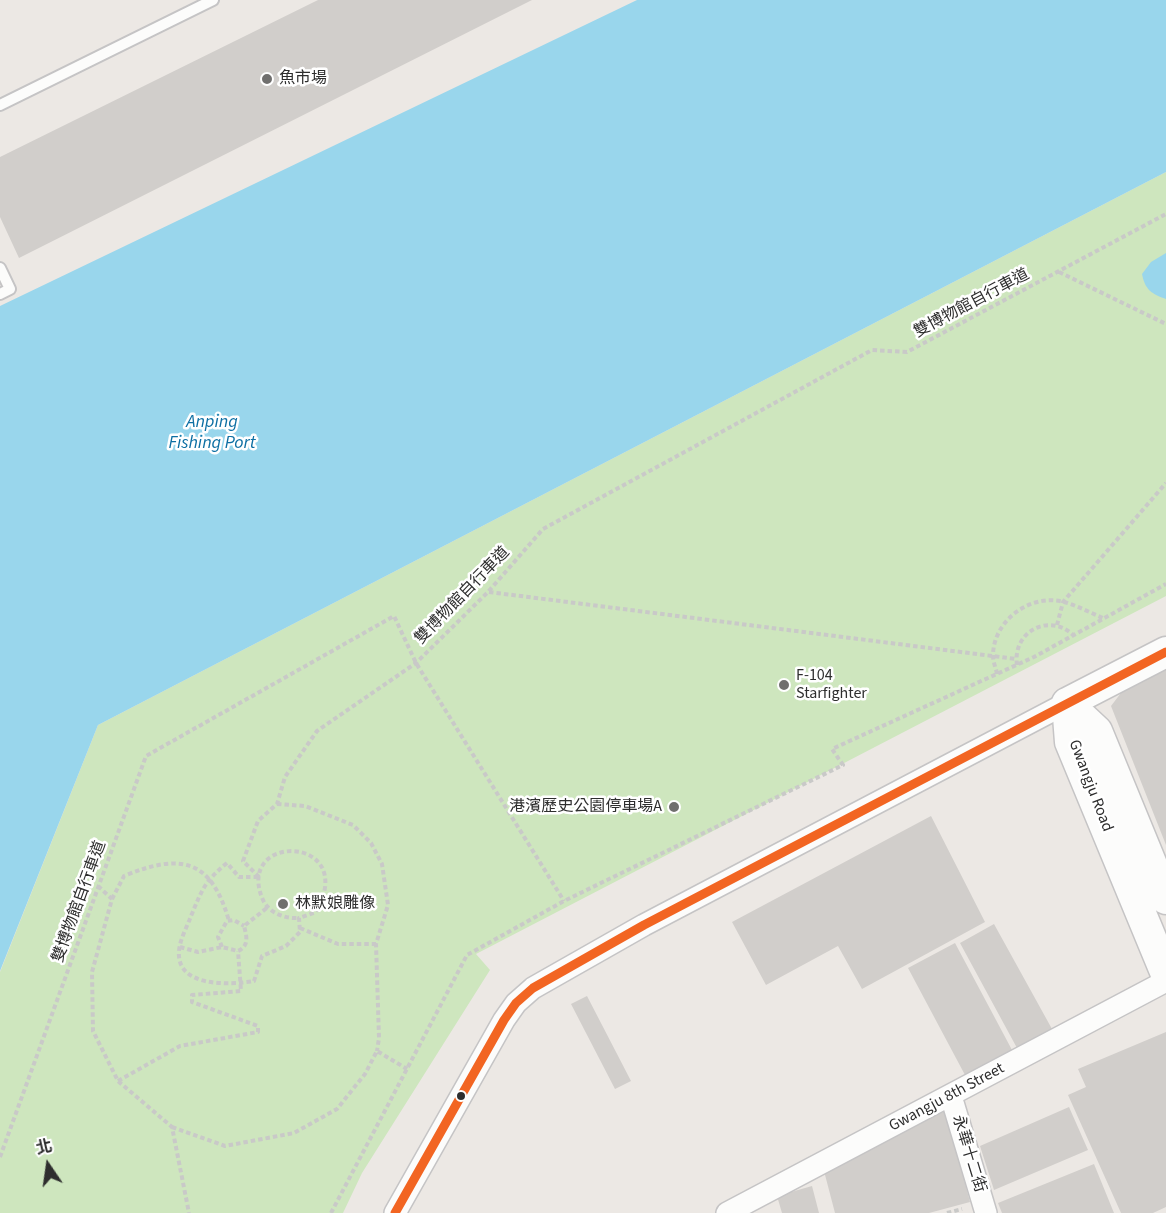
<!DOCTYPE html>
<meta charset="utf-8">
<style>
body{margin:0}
#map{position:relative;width:1166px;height:1213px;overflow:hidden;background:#ece8e4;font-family:"Source Sans 3","Noto Sans TC",sans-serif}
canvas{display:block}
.north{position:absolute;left:18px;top:1135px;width:60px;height:60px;-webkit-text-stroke:4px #fff;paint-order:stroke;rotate:347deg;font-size:16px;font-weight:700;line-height:24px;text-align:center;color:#2e2e2e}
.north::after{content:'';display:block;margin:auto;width:21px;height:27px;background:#2e2e2e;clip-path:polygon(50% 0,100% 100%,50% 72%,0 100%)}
</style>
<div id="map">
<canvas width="1166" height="1213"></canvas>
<div class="north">北</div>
</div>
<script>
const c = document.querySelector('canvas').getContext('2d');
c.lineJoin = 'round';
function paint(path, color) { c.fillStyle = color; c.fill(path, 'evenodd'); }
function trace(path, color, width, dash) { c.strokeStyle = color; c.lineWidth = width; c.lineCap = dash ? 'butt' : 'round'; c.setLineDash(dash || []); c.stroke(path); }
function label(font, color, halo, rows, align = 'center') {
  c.font = font + ' "Source Sans 3","Noto Sans TC",sans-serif'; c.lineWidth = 5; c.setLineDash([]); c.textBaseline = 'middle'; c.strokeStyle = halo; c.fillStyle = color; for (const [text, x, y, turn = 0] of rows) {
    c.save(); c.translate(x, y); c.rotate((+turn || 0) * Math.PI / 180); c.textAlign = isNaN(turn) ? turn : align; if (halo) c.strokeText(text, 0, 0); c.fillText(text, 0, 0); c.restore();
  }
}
paint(new Path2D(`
 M1166,172V596L476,954L490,970L362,1173L343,1213H0V972L98,725Z`), '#cee6be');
paint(new Path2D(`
 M637,0H1166V172L98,725L0,971V306Z
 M1166,253V299C1152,294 1145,290 1142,274L1151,262Z`), '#99d6ec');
paint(new Path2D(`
 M318,0H532L19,258L0,217V157Z
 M1166,669V845L1111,706L1124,689Z
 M931,816L985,922L862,989L838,946L766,985L732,922Z
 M994,924L1052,1029L1017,1048L960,943Z
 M955,943L1012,1050L965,1075L908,968Z
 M587,996L631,1081L615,1089L571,1004Z
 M1166,1032V1207L1153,1213H1121L1068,1095L1086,1087L1078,1069Z
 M1069,1107L1088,1150L994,1190L980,1146Z
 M946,1111L970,1202L929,1213H835L824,1171L930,1117Z
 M1094,1164L1114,1213H1002L998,1203Z
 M812,1186L819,1213H782L777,1196Z`), '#d1cecb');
const lane = new Path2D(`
 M0,105L213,0
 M0,268L10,289L0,294`);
const street = new Path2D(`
 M951,1096L986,1213
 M395,1213L504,1020L516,1003L533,988L644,925L1067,703
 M727,1213L1166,981`);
const secondary = new Path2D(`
 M1067,703L1070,742L1166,974
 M1067,703L1097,731L1166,899
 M1067,703L1166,652`);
trace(lane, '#c5c4c5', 14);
trace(street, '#c5c4c5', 24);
trace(secondary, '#c5c4c5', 33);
trace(new Path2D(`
 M1059,272L1166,324
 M489,592L1016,659
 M1057,625L1063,602L1166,483
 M1017,665C1012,632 1049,612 1073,635
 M997,674C996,668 993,662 993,656C993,620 1031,593 1064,602C1078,606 1091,613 1103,618
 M277,804L305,806L353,825L371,843L382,864L388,905L376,944L379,1038L377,1051
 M258,877H239L227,863C204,882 202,890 191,916C187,927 180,939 179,951C176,988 231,985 254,981L262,956L286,946L300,932L299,918L316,912C360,834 233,832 263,900C269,913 285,919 299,918
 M259,877L243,861L258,821L277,804L285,777L317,731L416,663L488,592L543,529L872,350L907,352L1166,214
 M98,886L112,899L92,972L93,1031L118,1081L172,1127L189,1213
 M112,899L124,876C180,853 211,858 229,921
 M300,928L338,944H376
 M180,947L198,952L222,947L238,951C249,946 247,937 244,926L268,907
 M222,947L218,937L227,921L234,920L244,926
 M118,1081L180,1046L258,1032V1026L192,1002V995L241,991L238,951
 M172,1127L225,1146L294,1133L337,1109L365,1074L377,1051L407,1069
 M0,1157L146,756L394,616L416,663L564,901
 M331,1213L467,955L564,901L843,765L832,749L1034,657L1166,584
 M947,1213L962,1209`), '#c9c9c8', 4, [4.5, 3]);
trace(lane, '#fcfcfb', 10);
trace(street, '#fcfcfb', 21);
trace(secondary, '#fcfcfb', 30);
trace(new Path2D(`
 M395,1213L504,1020L516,1003L533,988L644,925L1166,652`), '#f26522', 9);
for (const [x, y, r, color] of [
 [267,79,6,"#706f6e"],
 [784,685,6,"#706f6e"],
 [674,807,6,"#706f6e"],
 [283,904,6,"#706f6e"],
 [461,1096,5,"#2e2e2e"]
]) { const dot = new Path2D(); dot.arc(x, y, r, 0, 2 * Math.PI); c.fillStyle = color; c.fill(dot); trace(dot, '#fff', 2); }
label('16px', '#2e2e2e', '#fff', [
 ["魚市場",279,79],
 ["F-104",796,676],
 ["Starfighter",796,694],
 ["港濱歷史公園停車場A",662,807,"right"],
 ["林默娘雕像",295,904]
], 'left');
label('16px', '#2e2e2e', '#fff', [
 ["雙博物館自行車道",972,304,-28],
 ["雙博物館自行車道",463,596,-46],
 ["Gwangju Road",1090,786,69],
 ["雙博物館自行車道",80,902,-70],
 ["Gwangju 8th Street",947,1098,-28],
 ["永華十二街",968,1154,73]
]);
label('italic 18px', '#0d6fa3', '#fff', [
 ["Anping",212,423],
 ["Fishing Port",212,444]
]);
</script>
